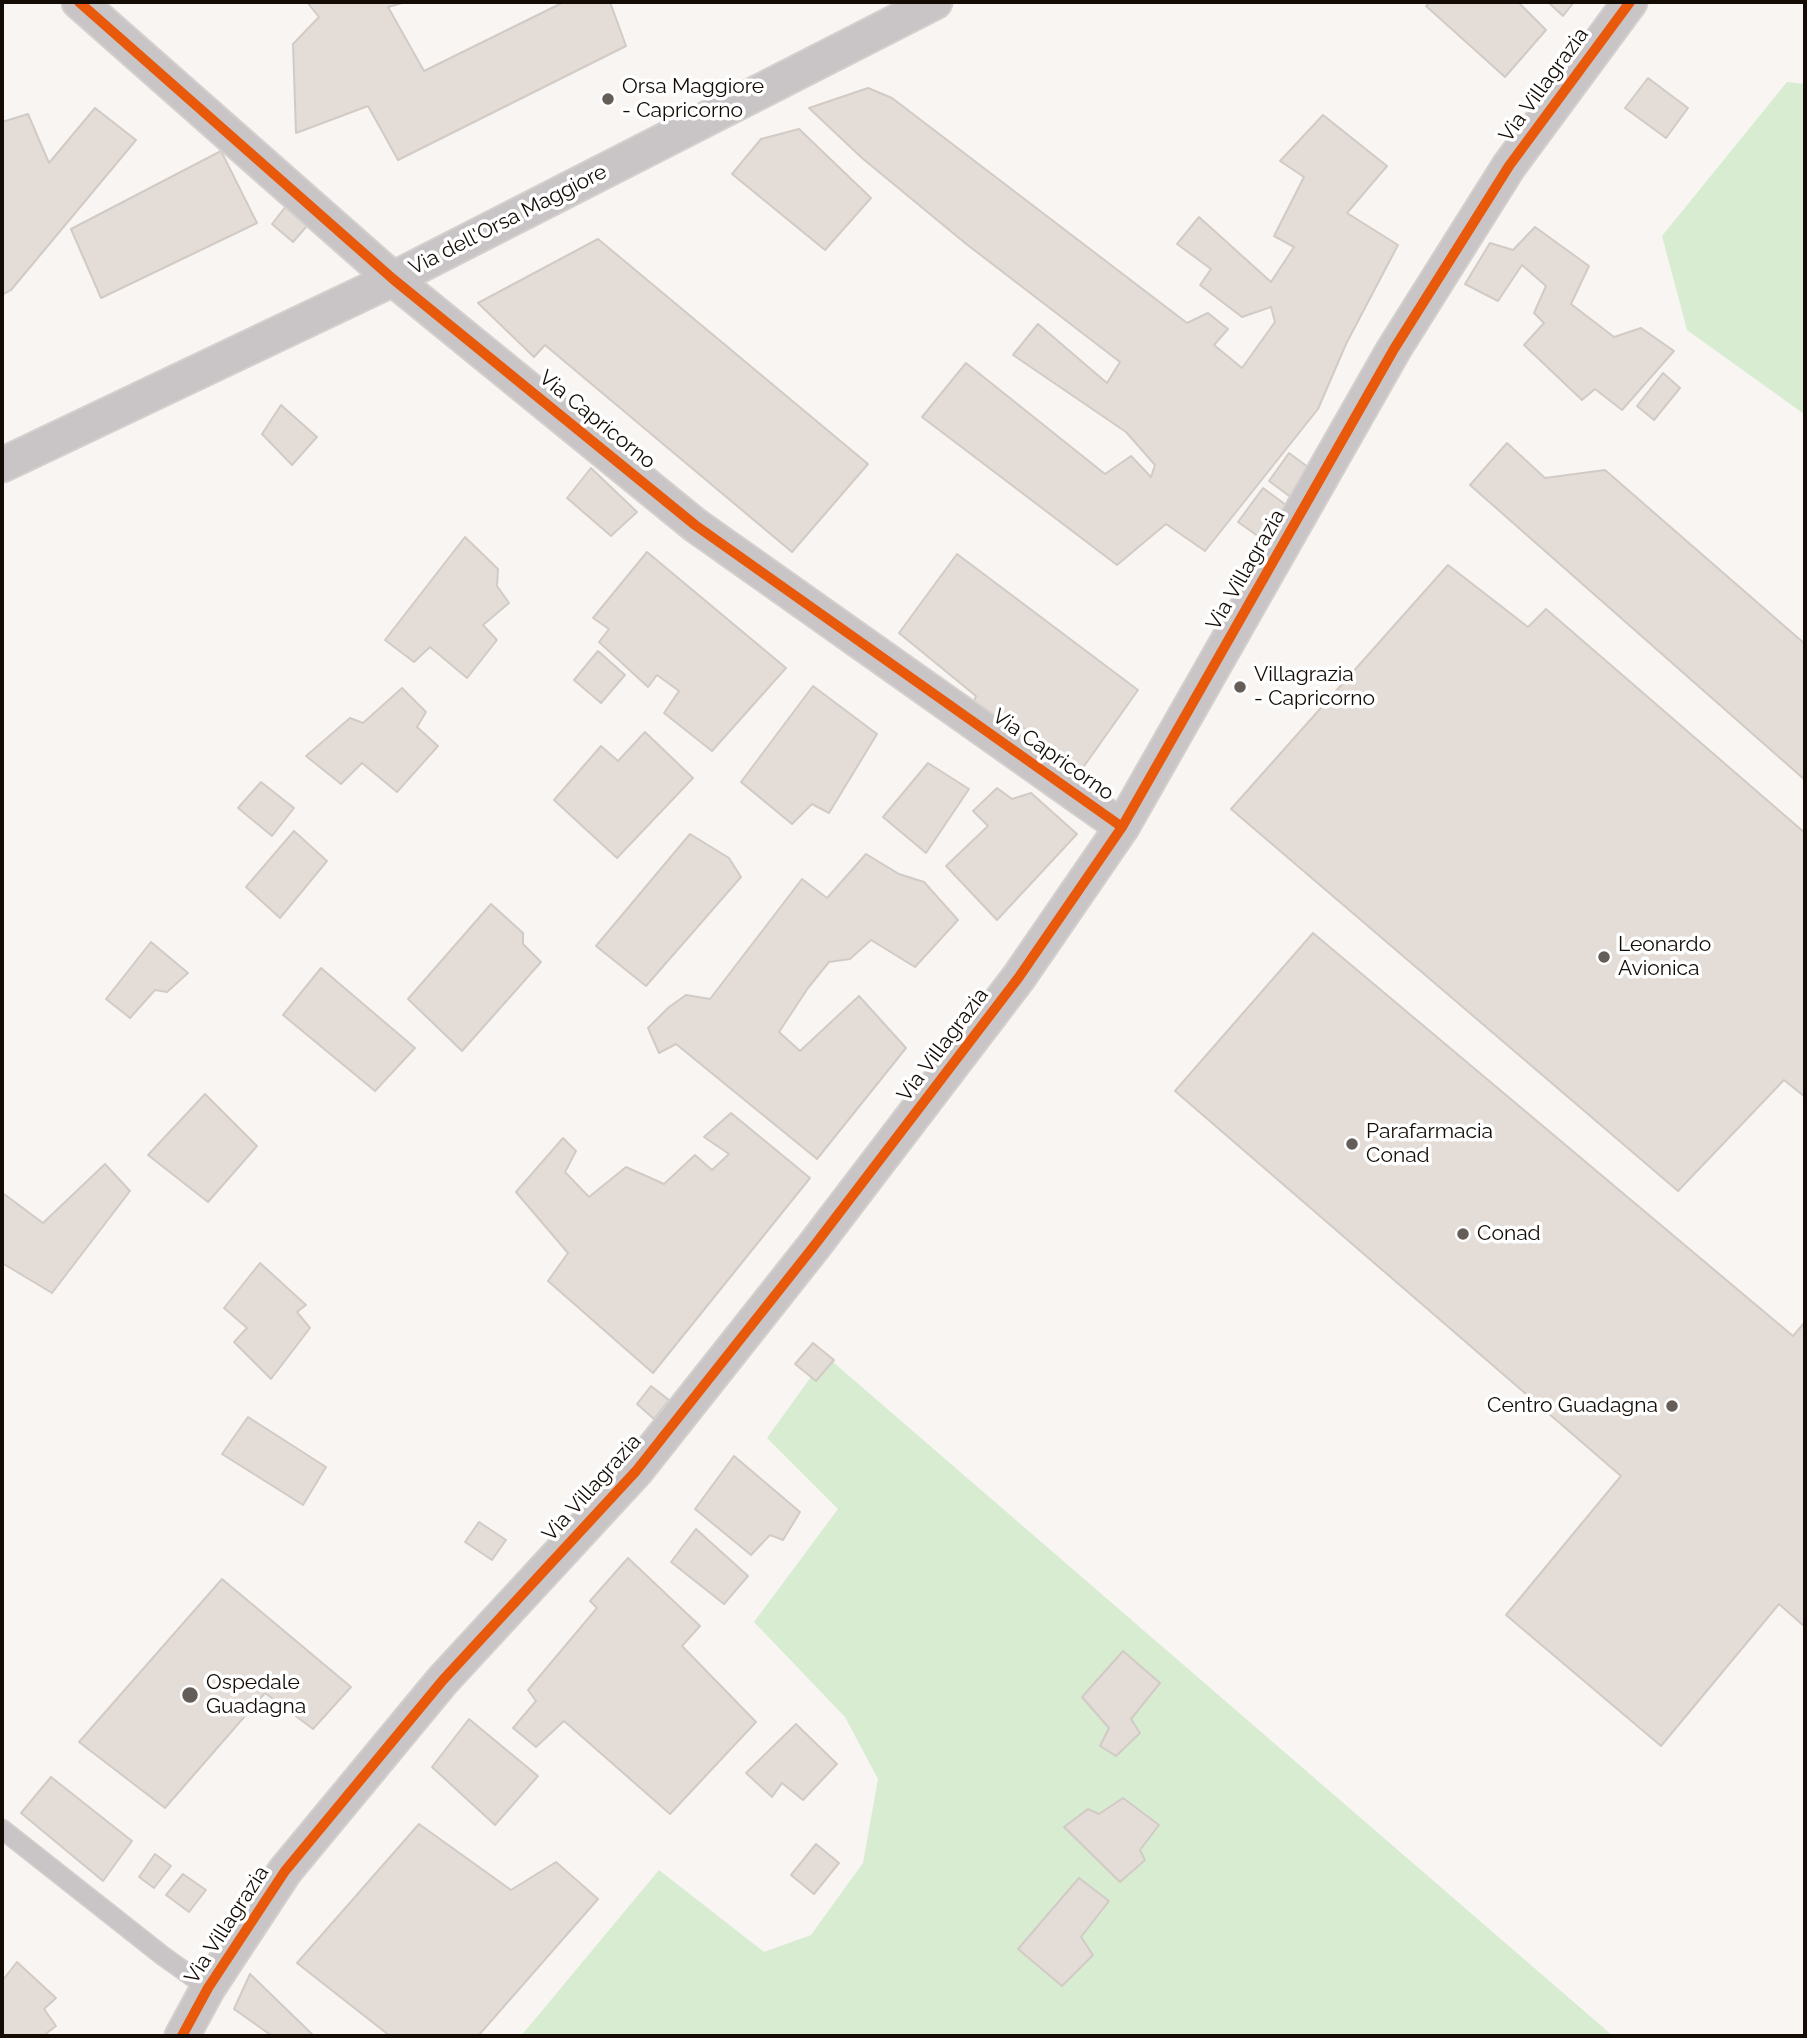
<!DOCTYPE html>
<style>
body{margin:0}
#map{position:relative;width:1807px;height:2038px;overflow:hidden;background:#f8f5f3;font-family:Raleway,sans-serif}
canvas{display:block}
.frame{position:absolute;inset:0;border:4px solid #140b04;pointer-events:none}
</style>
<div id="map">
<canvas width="1807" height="2038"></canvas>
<div class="frame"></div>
</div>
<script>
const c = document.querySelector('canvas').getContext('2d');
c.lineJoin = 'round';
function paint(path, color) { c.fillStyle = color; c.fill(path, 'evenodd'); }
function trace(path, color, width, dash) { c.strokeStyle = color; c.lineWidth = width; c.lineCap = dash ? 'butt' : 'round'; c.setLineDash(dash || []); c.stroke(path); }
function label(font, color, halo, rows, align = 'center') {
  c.font = font + ' Raleway,sans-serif'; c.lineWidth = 7; c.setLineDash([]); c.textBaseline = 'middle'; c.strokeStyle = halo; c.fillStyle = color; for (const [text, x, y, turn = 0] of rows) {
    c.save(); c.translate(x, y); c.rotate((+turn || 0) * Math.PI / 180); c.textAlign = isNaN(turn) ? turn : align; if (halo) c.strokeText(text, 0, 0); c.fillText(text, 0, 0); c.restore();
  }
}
paint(new Path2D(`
 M1787,82L1805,84L1804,414L1687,330L1662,236Z
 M826,1356L1613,2036H521L659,1870L764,1952L811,1935L863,1863L878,1779L845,1717L754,1622L838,1509L767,1438Z`), '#d8ecd1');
const building = new Path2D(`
 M307,2H406L388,7L424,71L564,2H610L626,46L398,160L368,106L296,133L293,44L319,17Z
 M1430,2H1518L1546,30L1505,77L1426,6Z
 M1548,2H1574L1563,16Z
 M1648,78L1688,108L1666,138L1625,108Z
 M868,88L892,98L1187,323L1208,313L1228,329L1214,345L1242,368L1275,322L1271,307L1242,317L1200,285L1211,269L1177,244L1199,217L1271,282L1294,247L1274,236L1304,177L1280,161L1323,115L1387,166L1347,213L1398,245L1346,344L1318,409L1205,551L1166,524L1117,565L922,417L966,363L1105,474L1131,456L1151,477L1155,465L1126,432L1013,355L1038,324L1107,383L1120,362L965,243L862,158L809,108Z
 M95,108L136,140L11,290L2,295V122L28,114L49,163Z
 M799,129L871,198L825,250L732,174L761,139Z
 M221,151L257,223L101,298L71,229Z
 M290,201L312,220L293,242L272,224Z
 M1535,227L1589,266L1571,304L1614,337L1641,328L1674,351L1622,410L1595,389L1582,400L1524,345L1544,323L1534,313L1546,286L1522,265L1498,301L1465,284L1490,243L1513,250Z
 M598,239L868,464L792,552L545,345L534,357L478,303Z
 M1663,373L1680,388L1654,420L1637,406Z
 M281,405L317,437L292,465L262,434Z
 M1507,443L1545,478L1605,470L1805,644V780L1470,485Z
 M1289,453L1316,473L1296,501L1269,481Z
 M591,468L637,512L611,536L567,498Z
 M1263,488L1294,511L1269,544L1238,522Z
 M465,537L498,569L497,586L509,603L483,625L497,640L467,678L430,647L414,662L385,640Z
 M647,552L786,668L712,751L664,713L679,691L657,675L648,687L599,642L609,629L593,618Z
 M957,554L1138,690L1082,769L1008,717L999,726L971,708L976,696L899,633Z
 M1448,565L1528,627L1546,609L1805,833V1097L1784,1080L1678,1191L1231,809Z
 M598,651L625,675L601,703L574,680Z
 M813,686L877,734L829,813L812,804L792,824L741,782Z
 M402,688L426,712L417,727L438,746L397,792L362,763L341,784L306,756L350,718L363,723Z
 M645,732L693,778L617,858L554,800L601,746L618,761Z
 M928,763L969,789L926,853L883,817Z
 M261,782L294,808L272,836L238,808Z
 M997,788L1012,799L1031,793L1077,834L997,920L946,866L988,826L973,811Z
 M294,831L327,861L280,918L246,887Z
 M690,834L729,858L741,877L646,986L596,946Z
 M866,854L899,874L924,882L958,920L915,967L871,940L850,959L829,962L808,988L779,1032L800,1051L859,996L906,1048L817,1159L676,1044L659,1053L648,1028L669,1007L686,995L710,999L802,879L827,898Z
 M491,904L523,933V944L541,962L462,1051L408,999Z
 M1313,933L1793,1336L1805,1322V1627L1779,1604L1661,1746L1506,1615L1621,1476L1175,1091Z
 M151,942L188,973L167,992L155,990L130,1018L106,999Z
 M321,968L415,1048L375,1091L283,1015Z
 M205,1094L257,1146L208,1202L148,1155Z
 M731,1113L810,1178L653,1373L548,1281L568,1253L516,1192L563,1138L576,1151L565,1172L589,1197L626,1167L664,1184L695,1155L712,1170L729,1154L704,1137Z
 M105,1164L130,1191L52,1293L2,1263V1197L4,1194L43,1223Z
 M260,1263L306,1305L297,1312L310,1328L271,1379L234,1342L247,1328L224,1308Z
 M813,1343L834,1360L816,1381L795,1364Z
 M651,1386L669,1400L654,1419L637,1404Z
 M248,1417L326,1467L303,1505L222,1454Z
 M734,1456L800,1512L783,1540L770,1535L751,1555L695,1509Z
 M479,1522L506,1540L492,1560L465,1542Z
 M696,1529L748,1576L724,1604L671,1562Z
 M628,1558L700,1626L682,1646L756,1722L670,1814L564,1721L536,1747L513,1728L536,1701L528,1690L597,1608L590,1601Z
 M222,1579L351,1687L313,1729L265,1693L165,1808L79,1742Z
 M1123,1651L1160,1683L1131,1719L1140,1733L1116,1756L1100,1746L1109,1728L1082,1697Z
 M469,1719L538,1776L495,1825L432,1767Z
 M796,1724L837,1764L803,1800L782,1783L772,1797L746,1773Z
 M51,1777L132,1841L103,1881L21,1813Z
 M1123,1798L1159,1825L1140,1850L1145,1860L1120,1882L1064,1827L1088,1809L1099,1814Z
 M419,1824L511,1890L556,1862L598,1899L478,2036H390L297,1963Z
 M816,1844L839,1863L814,1894L791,1875Z
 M155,1854L171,1866L154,1888L139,1877Z
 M183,1874L206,1890L189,1912L166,1895Z
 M1079,1878L1109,1901L1081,1937L1093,1955L1062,1986L1018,1949Z
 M17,1962L56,1998L44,2009L56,2026L43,2036H2V1981Z
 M250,1974L314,2036H272L234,2009Z`);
paint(building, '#e4dcd7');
trace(building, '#d2cbc5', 2);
const lane = new Path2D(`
 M2,1829L163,1956L208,1988`);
const street = new Path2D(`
 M79,2L393,279L695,525L1122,827
 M2,465L393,279L935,2
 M182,2036L208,1988L285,1871L443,1680L636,1471L814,1246L1019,977L1122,827L1394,349L1509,166L1630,2`);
trace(lane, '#d3d0ce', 21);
trace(street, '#d3d0ce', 37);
trace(lane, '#c9c4c6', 18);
trace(street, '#c9c4c6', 33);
trace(new Path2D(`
 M79,2L393,279L695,525L1122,827
 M182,2036L208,1988L285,1871L443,1680L636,1471L814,1246L1019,977L1122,827L1394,349L1509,166L1630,2`), '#e8590c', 10);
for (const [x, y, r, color] of [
 [608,99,7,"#645d58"],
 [1240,687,7,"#645d58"],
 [1604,957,7,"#645d58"],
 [1352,1144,7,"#645d58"],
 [1463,1234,7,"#645d58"],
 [1672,1406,7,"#645d58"],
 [190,1695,9,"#645d58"]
]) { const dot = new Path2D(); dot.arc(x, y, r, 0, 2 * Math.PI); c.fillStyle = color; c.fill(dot); trace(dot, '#fff', 2.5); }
label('21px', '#140b04', '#fff', [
 ["Via Villagrazia",1544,85,-54],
 ["Via dell'Orsa Maggiore",508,220,-27],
 ["Via Capricorno",597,420,39],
 ["Via Villagrazia",1246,570,-60],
 ["Via Capricorno",1053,755,35],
 ["Via Villagrazia",943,1045,-53],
 ["Via Villagrazia",592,1488,-48],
 ["Via Villagrazia",227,1925,-57]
]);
label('21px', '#140b04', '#fff', [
 ["Orsa Maggiore",622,87],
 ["- Capricorno",622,111],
 ["Villagrazia",1254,675],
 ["- Capricorno",1254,699],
 ["Leonardo",1618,945],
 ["Avionica",1618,969],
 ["Parafarmacia",1366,1132],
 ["Conad",1366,1156],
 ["Conad",1477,1234],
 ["Centro Guadagna",1658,1406,"right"],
 ["Ospedale",206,1683],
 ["Guadagna",206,1707]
], 'left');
</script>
